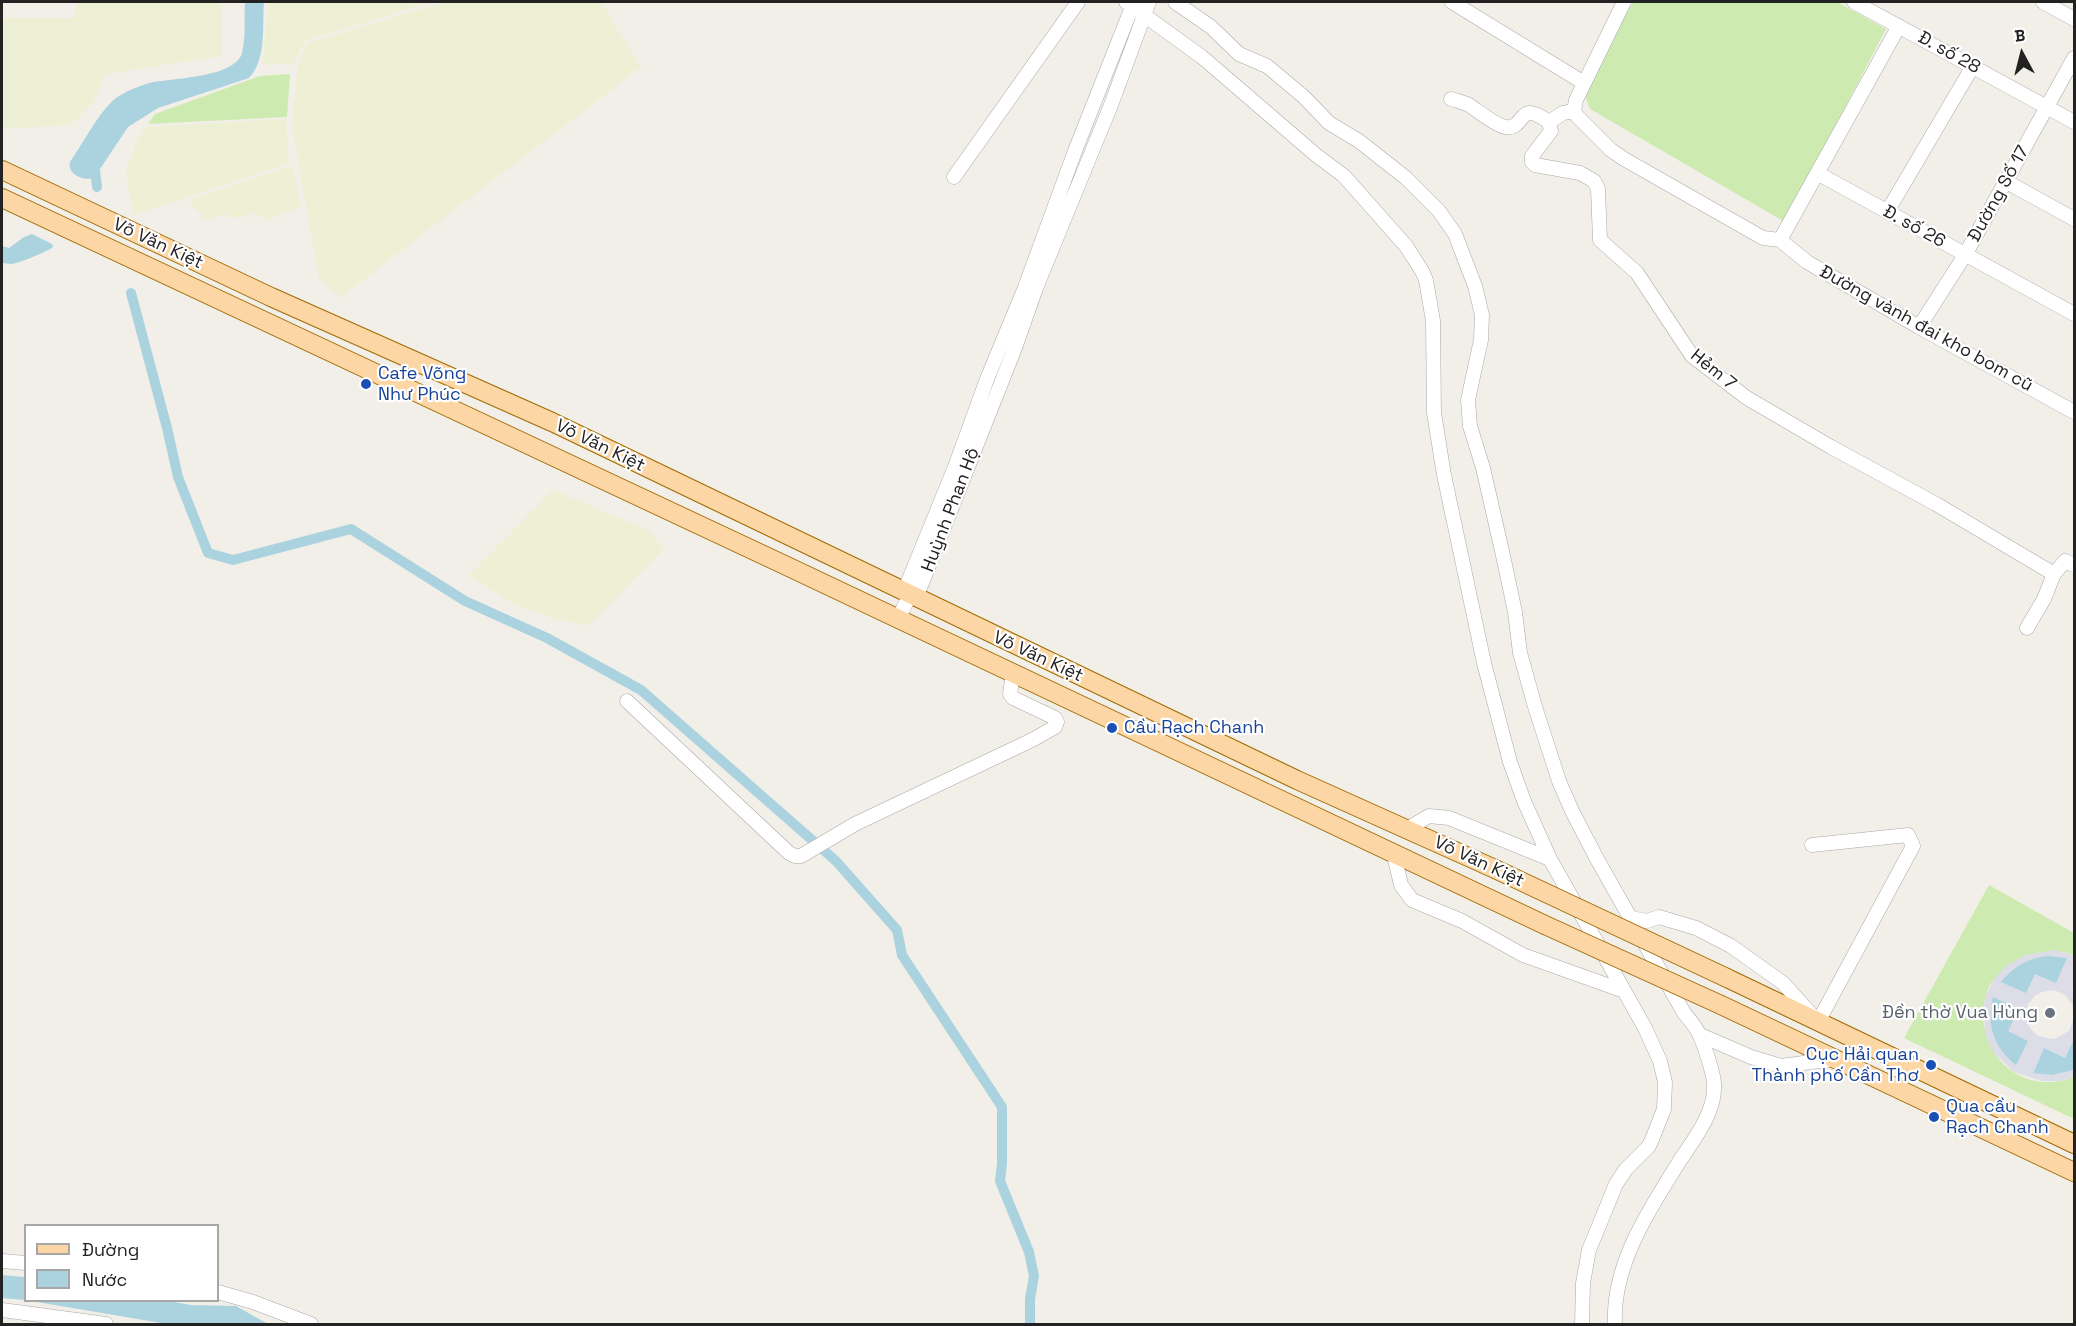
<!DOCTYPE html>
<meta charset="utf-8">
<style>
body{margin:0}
#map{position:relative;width:2076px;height:1326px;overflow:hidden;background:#f2efe9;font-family:"Space Grotesk",sans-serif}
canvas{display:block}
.frame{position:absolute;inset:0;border:3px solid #222;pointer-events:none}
.legend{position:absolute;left:24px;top:1224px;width:195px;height:78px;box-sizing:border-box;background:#fff;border:2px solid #a7a7a7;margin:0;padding:8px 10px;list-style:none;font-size:18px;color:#222}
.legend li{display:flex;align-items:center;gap:12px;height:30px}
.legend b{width:30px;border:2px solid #a7a7a7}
.north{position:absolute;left:1992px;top:24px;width:60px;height:60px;-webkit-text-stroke:4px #fff;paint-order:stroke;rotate:353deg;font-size:16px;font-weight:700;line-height:24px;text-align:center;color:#222}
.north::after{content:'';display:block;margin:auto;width:21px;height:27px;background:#222;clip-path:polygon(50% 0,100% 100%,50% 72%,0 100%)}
</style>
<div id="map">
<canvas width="2076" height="1326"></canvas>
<div class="frame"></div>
<ul class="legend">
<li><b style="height:8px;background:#fcd6a4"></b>Đường</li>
<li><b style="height:16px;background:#aad3df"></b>Nước</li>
</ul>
<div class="north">B</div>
</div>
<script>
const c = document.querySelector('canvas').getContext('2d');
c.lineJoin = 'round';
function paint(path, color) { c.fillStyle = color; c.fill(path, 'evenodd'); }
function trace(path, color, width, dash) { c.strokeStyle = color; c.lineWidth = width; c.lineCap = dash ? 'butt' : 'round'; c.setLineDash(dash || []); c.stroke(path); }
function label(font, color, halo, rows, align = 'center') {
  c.font = font + ' "Space Grotesk",sans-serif'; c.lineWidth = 4.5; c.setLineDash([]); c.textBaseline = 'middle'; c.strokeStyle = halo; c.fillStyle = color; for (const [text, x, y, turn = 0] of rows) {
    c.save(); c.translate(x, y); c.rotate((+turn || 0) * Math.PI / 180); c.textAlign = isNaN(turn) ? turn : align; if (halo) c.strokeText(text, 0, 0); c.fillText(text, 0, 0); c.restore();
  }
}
paint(new Path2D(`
 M77,2H222V56L106,74L93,103L71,125L2,129V18H73Z
 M268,2H433L305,41L293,64H263Z
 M444,2H601L641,67L341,297L319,279L292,127L298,65L307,43Z
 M286,119L289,163L134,215L128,190L126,171L137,140L146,127Z
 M292,165L301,207L265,221L256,213L230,219L226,213L206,220L188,200Z
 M553,490L648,530L664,549L589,625L556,619L511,603L469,575Z`), '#eef0d5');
paint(new Path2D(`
 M1633,2H1837L1886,29L1785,222L1590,109L1583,90Z
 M290,74L287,117L148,124L155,114L260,76Z
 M1989,885L2074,933V955C2053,948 2047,953 2028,963C2018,968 2003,972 1995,979C1988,984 1986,996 1984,1004C1977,1056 2024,1097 2074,1077V1119L1904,1038Z`), '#cdebb0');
paint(new Path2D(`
 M2054,950L2074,955V985L2072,991L2074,992V1011L2072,1004L2065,995L2054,990L2042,992L2036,995L2028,1004L2026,1016L2027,1022L2030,1028L2038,1036L2054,1039L2069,1031L2074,1018V1039L2065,1058L2044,1048L2033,1072L2052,1075L2074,1070V1077L2060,1081H2041L2014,1072L1993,1052L1985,1034L1984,1006L1985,997L1994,979L2007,965L2025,955Z`), '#dddde8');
paint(new Path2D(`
 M245,2H264C262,26 267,59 249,78L158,108L128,127L94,178C84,181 67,175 70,162C82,145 102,106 119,96C129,90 139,86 149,83C171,78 235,78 242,53C246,37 244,17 245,2Z
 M32,234L52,244L53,247C49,251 17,264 11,264C8,264 5,263 2,263V246L9,248L24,237Z
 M2048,956L2067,958L2056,983L2035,974L2026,993L2001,982C2014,966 2028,958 2048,956Z
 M1993,997L2019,1009L2008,1031L2028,1041L2016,1065C1994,1048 1986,1025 1993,997Z
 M2074,1039V1070L2052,1075L2033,1073L2044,1048L2065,1058Z
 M2,1275L25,1277V1300L2,1298Z
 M162,1300L191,1305L236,1306L268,1324H167L31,1301Z`), '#aad3df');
trace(new Path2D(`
 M94,163L97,187
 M131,293L167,428L178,477L208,553L233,560L351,529L465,601L547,638L641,690L836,861L897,930L902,955L1002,1107V1164L1000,1181L1029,1252L1034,1276L1030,1299V1324`), '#aad3df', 10);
const minor = new Path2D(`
 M1126,2L1202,57L1316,155L1344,176L1406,246L1422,271L1426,280L1433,321L1434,413L1444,475L1484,663L1510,762L1524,801L1550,859L1645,1028L1660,1061L1665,1082L1664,1109L1653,1137L1649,1146L1626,1169L1616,1184L1589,1250L1583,1283L1582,1324
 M1175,2L1211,27L1239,54L1267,66L1304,97L1329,123L1359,141L1406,178L1439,211L1455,234L1475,286L1482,315L1481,340L1468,400L1470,426L1483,468L1502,551L1515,612L1520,653L1536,710L1559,781L1572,811L1597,859L1684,1013C1690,1020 1697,1028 1700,1036C1704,1044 1714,1075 1714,1084C1716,1112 1694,1139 1679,1162C1649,1210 1612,1265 1615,1324
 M1452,2L1584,83
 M1624,2L1576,100L1574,111L1577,116L1611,150L1624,159L1763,238L1780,240
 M1854,2L2074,122
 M2043,2L2074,19
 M1451,99C1457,101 1463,102 1469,105C1478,111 1495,125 1505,127C1527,130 1516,98 1549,122L1551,131L1532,156V162L1535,165L1580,173L1594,181L1598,189L1600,240L1637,273L1692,356L1747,398L1831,447L1936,504L2054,574L2065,561L2074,565
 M1549,122L1563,113L1574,111
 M1817,173L2074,314
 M954,177L1078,2
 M2005,181L2074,219
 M1887,212L1973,66
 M1780,240L1807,262L1919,327L2074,412
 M1780,240L1899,26
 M1919,327L1965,255L2074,58
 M912,591L920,588L1015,348L1036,288L1111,105L1149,2
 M912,591L908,582L955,467L987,379L1024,290L1075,151L1134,2
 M898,619L912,591
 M2027,628L2044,599L2054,574
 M627,701L789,853L795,856H801L855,824L1032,740L1055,727L1057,722L1055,718L1013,698L1010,694L1013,674
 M1407,829L1429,816L1449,818L1550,859
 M1394,855L1401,885L1412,900L1462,921L1523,955L1624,991
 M1631,918L1647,921L1659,917L1696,928L1731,946L1783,983L1818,1022L1913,846L1908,835L1812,845
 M1700,1035L1751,1057L1781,1066L1834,1059
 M2,1261L26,1263
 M218,1292L253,1302L311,1324
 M2,1310L106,1324`);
const major = new Path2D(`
 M2,170L271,297L552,422L1297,780L1495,869
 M2,198L791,568L1545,925
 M1727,978L2074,1144
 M1721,1005L2074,1172`);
trace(minor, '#a9a9a9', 15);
trace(major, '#a06b00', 20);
trace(minor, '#fff', 14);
trace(major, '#fcd6a4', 18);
const majorBridge = new Path2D(`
 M1495,869L1727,978
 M1545,925L1721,1005`);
trace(majorBridge, '#a06b00', 20, []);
trace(majorBridge, '#fcd6a4', 18);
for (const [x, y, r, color] of [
 [366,384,6,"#1a4fb4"],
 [1112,728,6,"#1a4fb4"],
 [2050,1013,6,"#6b7280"],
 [1931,1065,6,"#1a4fb4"],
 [1934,1117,6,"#1a4fb4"]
]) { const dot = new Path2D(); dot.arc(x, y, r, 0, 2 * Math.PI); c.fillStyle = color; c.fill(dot); trace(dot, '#fff', 2); }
label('18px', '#222', '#fff', [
 ["Đ. số 28",1949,53,29],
 ["Đường Số 17",1999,194,-61],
 ["Đ. số 26",1914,227,29],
 ["Võ Văn Kiệt",158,244,25],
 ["Đường vành đai kho bom cũ",1926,329,29],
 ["Hẻm 7",1713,370,39],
 ["Võ Văn Kiệt",600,446,26],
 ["Huỳnh Phan Hộ",951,510,-69],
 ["Võ Văn Kiệt",1038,657,25],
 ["Võ Văn Kiệt",1479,862,25]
]);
label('18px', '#164399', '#fff', [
 ["Cafe Võng",378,374],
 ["Như Phúc",378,395],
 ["Cầu Rạch Chanh",1124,728],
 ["Cục Hải quan",1919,1055,"right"],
 ["Thành phố Cần Thơ",1919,1076,"right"],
 ["Qua cầu",1946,1107],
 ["Rạch Chanh",1946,1128]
], 'left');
label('18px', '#5b616d', '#fff', [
 ["Đền thờ Vua Hùng",2038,1013]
], 'right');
</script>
